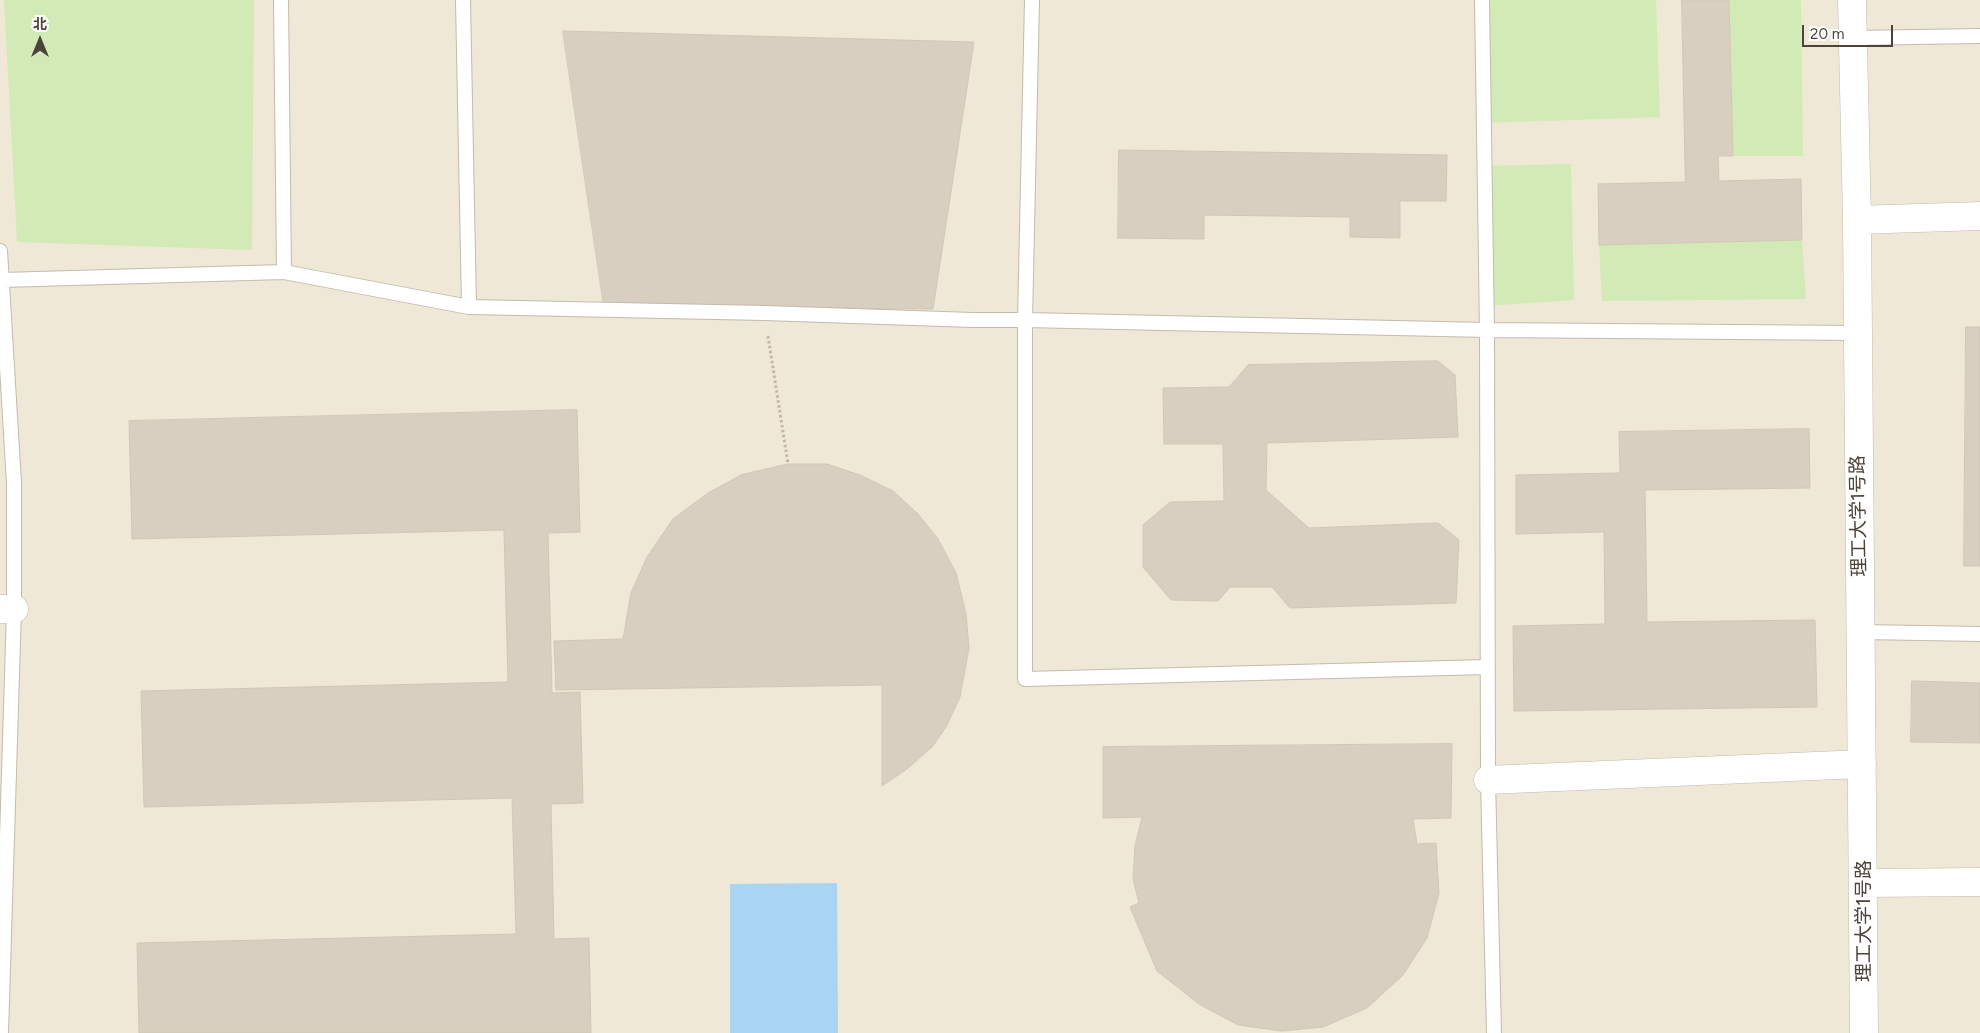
<!DOCTYPE html>
<meta charset="utf-8">
<style>
body{margin:0}
#map{position:relative;width:1980px;height:1033px;overflow:hidden;background:#f6f3ec;font-family:Figtree,"Noto Sans SC",sans-serif}
canvas{display:block}
.north{position:absolute;left:15px;top:15px;width:50px;height:50px;-webkit-text-stroke:4px #fff;paint-order:stroke;rotate:0deg;font-size:14px;font-weight:700;line-height:20px;text-align:center;color:#4b4439}
.north::after{content:'';display:block;margin:auto;width:18px;height:22px;background:#4b4439;clip-path:polygon(50% 0,100% 100%,50% 72%,0 100%)}
.scale{position:absolute;left:1802px;top:25px;width:91px;height:22px;box-sizing:border-box;border:2px solid #4b4439;border-top:0;padding-left:6px;font-size:15px;line-height:18px;white-space:nowrap;color:#4b4439;-webkit-text-stroke:4px #fff;paint-order:stroke}
</style>
<div id="map">
<canvas width="1980" height="1033"></canvas>
<div class="north">北</div>
<div class="scale">20 m</div>
</div>
<script>
const c = document.querySelector('canvas').getContext('2d');
c.lineJoin = 'round';
function paint(path, color) { c.fillStyle = color; c.fill(path, 'evenodd'); }
function trace(path, color, width, dash) { c.strokeStyle = color; c.lineWidth = width; c.lineCap = dash ? 'butt' : 'round'; c.setLineDash(dash || []); c.stroke(path); }
function label(font, color, halo, rows, align = 'center') {
  c.font = font + ' Figtree,"Noto Sans SC",sans-serif'; c.lineWidth = 4.5; c.setLineDash([]); c.textBaseline = 'middle'; c.strokeStyle = halo; c.fillStyle = color; for (const [text, x, y, turn = 0] of rows) {
    c.save(); c.translate(x, y); c.rotate((+turn || 0) * Math.PI / 180); c.textAlign = isNaN(turn) ? turn : align; if (halo) c.strokeText(text, 0, 0); c.fillText(text, 0, 0); c.restore();
  }
}
paint(new Path2D(`
 M0,0H1980V1033H0Z`), '#efe8d6');
paint(new Path2D(`
 M4,0H254L252,250L17,242Z
 M1482,0H1656L1660,117L1483,123Z
 M1729,0H1801L1803,156H1733Z
 M1571,164L1574,300L1486,306L1484,166Z
 M1802,240L1806,299L1602,301L1599,245Z`), '#d2eab5');
paint(new Path2D(`
 M837,883L838,1033H730V884Z`), '#a9d4f2');
const building = new Path2D(`
 M1682,0H1729L1733,156H1718L1719,181L1801,179L1802,240L1599,245L1598,184L1685,182Z
 M563,31L974,42L933,309L604,306Z
 M1119,150L1447,155L1446,201H1400V238L1350,237V217L1204,215V239L1118,238Z
 M1966,327H1980V566H1964Z
 M1438,361L1455,375L1458,437L1267,443L1266,490L1309,528L1438,523L1459,540L1456,603L1290,608L1272,587H1230L1218,601L1171,600L1143,567V525L1170,502L1224,501L1223,444H1164L1163,388L1229,387L1248,365Z
 M577,410L580,532L548,533L552,693L580,692L583,803L551,804L554,939L589,938L591,1033H139L137,943L516,934L512,798L144,807L141,691L508,682L504,530L132,539L129,421Z
 M1809,429L1810,488L1645,490L1647,622L1815,620L1817,707L1514,711L1513,626L1605,624L1604,532L1516,534V475L1620,473L1619,432Z
 M788,464H827L860,475L893,491L918,514L938,539L956,573L966,614L969,648L960,697L946,727L932,747L907,769L882,786V685L556,690L554,641L623,639L631,593L647,557L673,519L708,493L741,475Z
 M1912,681L1980,683V743L1911,742Z
 M1452,744L1451,818L1413,819L1417,844L1436,843L1439,893L1427,938L1403,975L1367,1008L1323,1027L1282,1031L1238,1025L1199,1004L1157,971L1130,907L1139,903L1133,879L1135,846L1142,817L1103,818V747Z`);
paint(building, '#d8cfc1');
trace(building, '#d3c7b4', 1);
const service = new Path2D(`
 M281,0L284,272
 M463,0L469,307
 M1032,0L1025,320V679L1487,667
 M1482,0L1487,330L1488,780L1494,1033
 M1852,38L1980,36
 M0,251L14,483V609L1,1033
 M2,280L284,272L469,307L764,313L973,320H1025L1487,330L1858,333
 M1861,632L1980,634`);
const minor = new Path2D(`
 M1852,0L1857,220L1864,1033
 M1857,220L1980,216
 M0,609H14
 M1488,780L1862,764
 M1864,883L1980,882`);
trace(service, '#c2bbae', 16);
trace(minor, '#c2bbae', 29);
trace(new Path2D(`
 M768,336L788,464`), '#c4b79f', 3, [2.5, 2.5]);
trace(service, '#fff', 14);
trace(minor, '#fff', 28);
label('19px', '#4b4439', '#fff', [
 ["理工大学1号路",1859,516,-91],
 ["理工大学1号路",1864,921,-90]
]);
</script>
